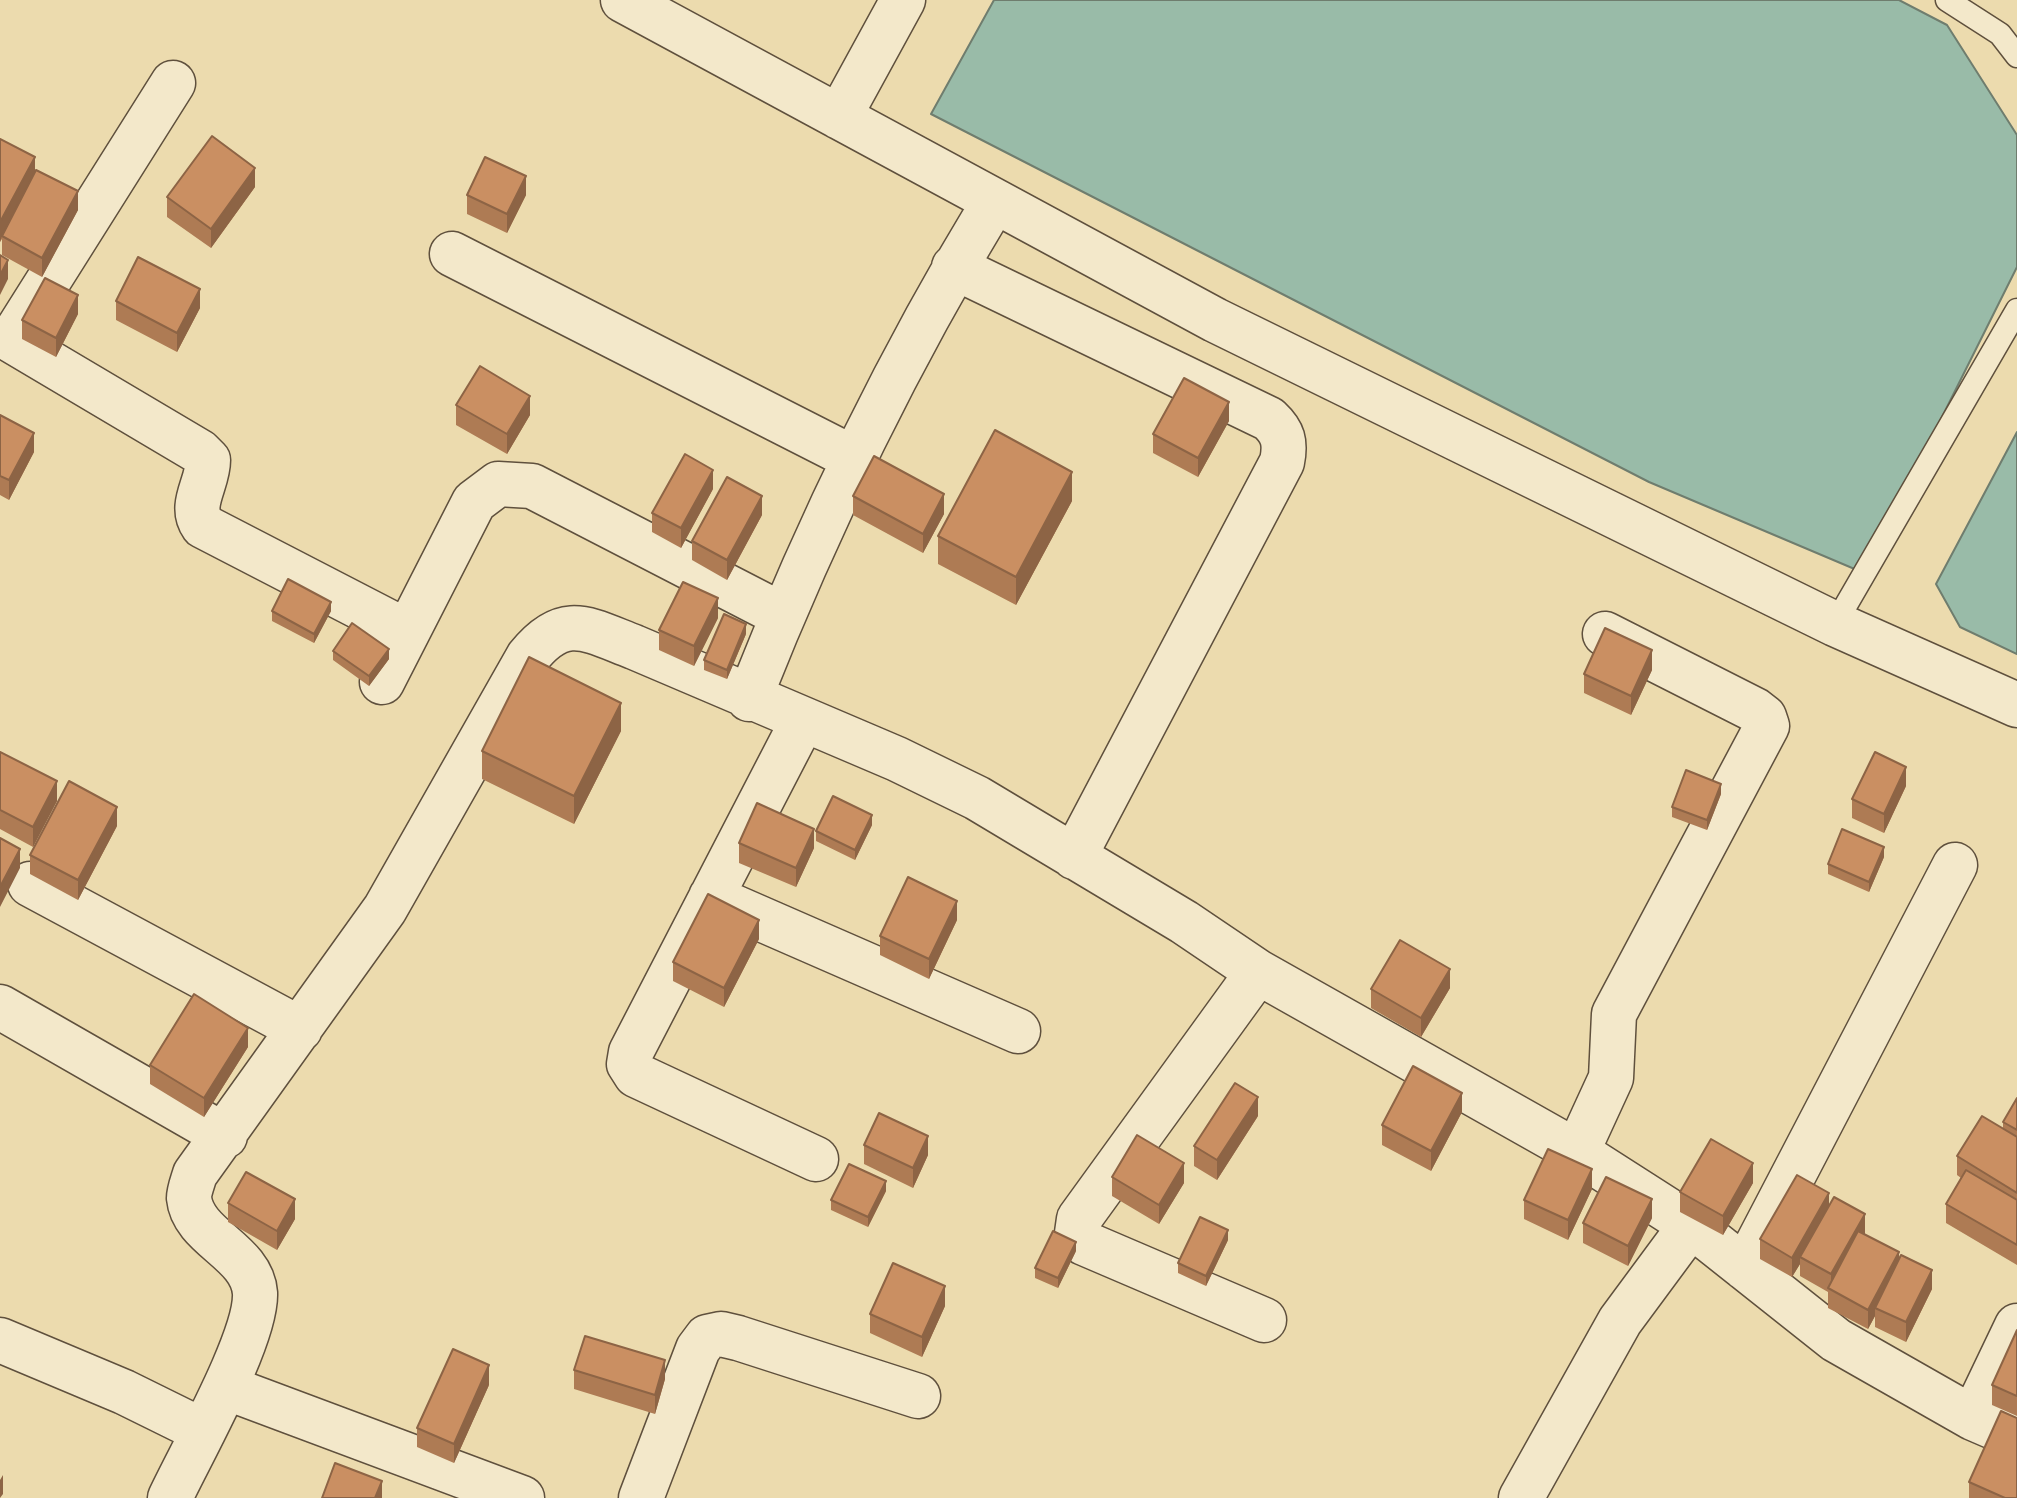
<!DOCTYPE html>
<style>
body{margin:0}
canvas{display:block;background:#ecdbae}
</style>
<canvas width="2017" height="1498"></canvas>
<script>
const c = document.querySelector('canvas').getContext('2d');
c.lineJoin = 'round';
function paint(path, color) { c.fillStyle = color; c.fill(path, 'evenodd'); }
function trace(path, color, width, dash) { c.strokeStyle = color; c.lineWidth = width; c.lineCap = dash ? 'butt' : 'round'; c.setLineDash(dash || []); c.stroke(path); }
const water = new Path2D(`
 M994,0H1899L1947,25L2017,135V267L1864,573L1649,482L931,114Z
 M2017,432V654L1960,627L1936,584Z`);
paint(water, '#99bba8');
trace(water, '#6f7d6e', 2);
const service = new Path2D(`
 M1947,0L2000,34L2017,56
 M1835,624L2017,310`);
const minor = new Path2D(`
 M623,0L1215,320L1835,624L2017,705
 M839,117L903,0
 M452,254L853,458
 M954,267L1269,419C1283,432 1286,442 1282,462L1074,857
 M18,329L173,83
 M11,340L200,452L208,460C208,484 188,505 203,526L406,631
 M382,682L474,502L498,484L532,486L782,615
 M749,699C817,527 898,360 994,202
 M803,720L631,1052L629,1064L636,1075L816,1159
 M30,884L300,1029
 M711,897L1018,1031
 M1258,972L1079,1219L1077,1233L1084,1243L1264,1320
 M0,1007L225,1136
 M1577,1152L1611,1078L1614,1014L1767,726L1764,717L1755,710L1605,634
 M1745,1268L1955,865
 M0,1340L124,1392L201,1430
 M225,1387L522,1498
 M1973,1418L2017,1326
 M170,1498C191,1453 257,1338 255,1293C252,1251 193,1238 189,1198C189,1191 193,1181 195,1174L385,909L528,657C564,612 587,629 634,647L897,759L977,798L1184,922L1258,972L1577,1152L1691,1225L1836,1340L1973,1418L2017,1437
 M641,1498L698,1349L707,1337L721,1334L738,1338L918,1396
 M1521,1498L1620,1321L1691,1225`);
trace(service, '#5f503d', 25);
trace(minor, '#5f503d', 47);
trace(service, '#f3e8ca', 22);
trace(minor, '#f3e8ca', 44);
paint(new Path2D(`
 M0,139L35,173L78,210L42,277L2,255V239L0,242Z
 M255,187L211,248L167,217V197Z
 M467,195H526L507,233L467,214Z
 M116,301L200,308L177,352L116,320Z
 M78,314L56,357L22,339V320Z
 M456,405L530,415L507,454L456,425Z
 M0,415L34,452L9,500L0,495Z
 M1229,421L1198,477L1153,453V434Z
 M713,489L681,548L652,532V513Z
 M853,496L944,514L923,553L853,515Z
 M1072,501L1016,605L938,564V536Z
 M762,515L727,580L692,560V541Z
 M272,611H331L314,643L272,621Z
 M718,618L694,666L659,650V630Z
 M746,634L727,679L704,670V660Z
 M333,651L389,659L369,686L333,660Z
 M1652,670L1631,715L1584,693V674Z
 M621,731L574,824L482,779V751Z
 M0,752L57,801L33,847L0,829Z
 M1906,786L1884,833L1852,818V799Z
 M1721,794L1707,830L1672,817V807Z
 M872,825L855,860L816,841V831Z
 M117,826L78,900L30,874V855Z
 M739,843L814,848L796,887L739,863Z
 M1884,857L1869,892L1828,874V864Z
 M957,920L929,979L880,955V936Z
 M759,939L724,1007L673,981V962Z
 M1450,988L1421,1037L1371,1008V989Z
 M248,1047L204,1117L150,1084V1065Z
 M2017,1098V1265L1946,1223V1204L1961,1178L1957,1175V1156L2003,1129V1122Z
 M1462,1112L1431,1171L1382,1145V1125Z
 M1258,1116L1217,1180L1194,1166V1146Z
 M864,1145L928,1155L913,1188L864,1164Z
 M1112,1177L1184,1183L1159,1224L1112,1196Z
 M1753,1183L1723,1235L1680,1212V1192Z
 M1592,1189L1568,1240L1524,1219V1200Z
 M886,1191L868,1227L831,1210V1200Z
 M228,1203L295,1219L277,1250L228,1222Z
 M1829,1204L1864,1234L1899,1260L1932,1289L1906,1342L1875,1327V1316L1868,1329L1828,1308V1292L1800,1276V1264L1792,1277L1760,1259V1239Z
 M1652,1218L1628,1266L1583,1243V1223Z
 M1228,1240L1206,1286L1178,1273V1263Z
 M1076,1251L1058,1288L1035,1278V1268Z
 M945,1306L922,1357L870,1333V1314Z
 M2017,1330V1416L1992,1405V1385Z
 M574,1370L665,1379L655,1414L574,1389Z
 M489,1385L454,1463L417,1447V1428Z
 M1969,1482L2017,1498H1969Z`), '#ae7b54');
paint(new Path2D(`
 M35,157V176L2,236L0,242V222Z
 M255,168V187L211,248V229Z
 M526,176V195L507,233V214Z
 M78,191V210L42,277V258Z
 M8,260V279L0,295V275Z
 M200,289V308L177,352V333Z
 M78,295V314L56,357V338Z
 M530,396V415L507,454V434Z
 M1229,402V421L1198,477V458Z
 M34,433V452L9,500V480Z
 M713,470V489L681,548V528Z
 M1072,472V501L1016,605V577Z
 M944,494V514L923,553V534Z
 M762,496V515L727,580V560Z
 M718,598V618L694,666V646Z
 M331,602V611L314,643V634Z
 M746,624V634L727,679V670Z
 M389,649V659L369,686V676Z
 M1652,650V670L1631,715V696Z
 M621,703V731L574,824V796Z
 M1906,767V786L1884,833V814Z
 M57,781V801L33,847V827Z
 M1721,784V794L1707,830V820Z
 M117,807V826L78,900V880Z
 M872,815V825L855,860V850Z
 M814,829V848L796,887V868Z
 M1884,847V857L1869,892V882Z
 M20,849V868L0,907V887Z
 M957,901V920L929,979V959Z
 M759,920V939L724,1007V988Z
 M1450,969V988L1421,1037V1018Z
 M248,1028V1047L204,1117V1098Z
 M1462,1093V1112L1431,1171V1151Z
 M1258,1097V1116L1217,1180V1160Z
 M928,1136V1155L913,1188V1168Z
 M1184,1163V1183L1159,1224V1205Z
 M1753,1163V1183L1723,1235V1216Z
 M1592,1169V1189L1568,1240V1220Z
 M886,1181V1191L868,1227V1217Z
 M1829,1193V1213L1800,1257V1264L1792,1277V1258Z
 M295,1199V1219L277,1250V1231Z
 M1652,1199V1218L1628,1266V1246Z
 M1865,1214V1234L1833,1291L1831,1290V1274Z
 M1228,1230V1240L1206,1286V1276Z
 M1076,1242V1251L1058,1288V1278Z
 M1899,1252V1271L1875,1308V1316L1868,1329V1310Z
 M1932,1270V1289L1906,1342V1322Z
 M945,1286V1306L922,1357V1337Z
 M665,1360V1379L655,1414V1395Z
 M489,1365V1385L454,1463V1444Z
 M3,1475V1494L0,1498V1480Z
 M382,1481V1498H375Z`), '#8d6445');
const building = new Path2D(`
 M212,136L255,168L211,229L167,197Z
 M0,139L35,157L0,222Z
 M485,157L526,176L507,214L467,195Z
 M36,170L78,191L42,258L2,236Z
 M0,255L8,260L0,275Z
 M138,257L200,289L177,333L116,301Z
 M45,278L78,295L56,338L22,320Z
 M480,366L530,396L507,434L456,405Z
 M1184,378L1229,402L1198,458L1153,434Z
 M0,415L34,433L9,480L0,476Z
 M995,430L1072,472L1016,577L938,536Z
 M685,454L713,470L681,528L652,513Z
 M874,456L944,494L923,534L853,496Z
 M727,477L762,496L727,560L692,541Z
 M288,579L331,602L314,634L272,611Z
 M683,582L718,598L694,646L659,630Z
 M724,614L746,624L727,670L704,660Z
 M352,623L389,649L369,676L333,651Z
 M1605,628L1652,650L1631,696L1584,674Z
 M529,657L621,703L574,796L482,751Z
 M0,752L57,781L33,827L0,810Z
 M1875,752L1906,767L1884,814L1852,799Z
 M1686,770L1721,784L1707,820L1672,807Z
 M69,781L117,807L78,880L30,855Z
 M833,796L872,815L855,850L816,831Z
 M757,803L814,829L796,868L739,843Z
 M1842,829L1884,847L1869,882L1828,864Z
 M0,838L20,849L0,887Z
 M908,877L957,901L929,959L880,936Z
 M708,894L759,920L724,988L673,962Z
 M1400,940L1450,969L1421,1018L1371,989Z
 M194,994L248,1028L204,1098L150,1065Z
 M1413,1066L1462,1093L1431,1151L1382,1125Z
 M1235,1083L1258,1097L1217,1160L1194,1146Z
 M2017,1098V1130L2003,1122Z
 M879,1113L928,1136L913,1168L864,1145Z
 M1982,1116L2017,1137V1193L1957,1156Z
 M1137,1135L1184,1163L1159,1205L1112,1177Z
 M1711,1139L1753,1163L1723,1216L1680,1192Z
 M1548,1149L1592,1169L1568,1220L1524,1200Z
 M849,1164L886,1181L868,1217L831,1200Z
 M1966,1170L2017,1200V1245L1946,1204Z
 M246,1172L295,1199L277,1231L228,1203Z
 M1797,1175L1829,1193L1792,1258L1760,1239Z
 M1606,1177L1652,1199L1628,1246L1583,1223Z
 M1834,1197L1865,1214L1831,1274L1800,1257Z
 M1200,1217L1228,1230L1206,1276L1178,1263Z
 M1053,1231L1076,1242L1058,1278L1035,1268Z
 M1858,1231L1899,1252L1868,1310L1828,1288Z
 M1901,1255L1932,1270L1906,1322L1875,1308Z
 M893,1263L945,1286L922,1337L870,1314Z
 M2017,1330V1396L1992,1385Z
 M585,1336L665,1360L655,1395L574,1370Z
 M453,1349L489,1365L454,1444L417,1428Z
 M2001,1411L2017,1418V1498H2005L1969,1482Z
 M335,1463L382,1481L375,1498H322Z`);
paint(building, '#ca8f62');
trace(building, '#8d6445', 2);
</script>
